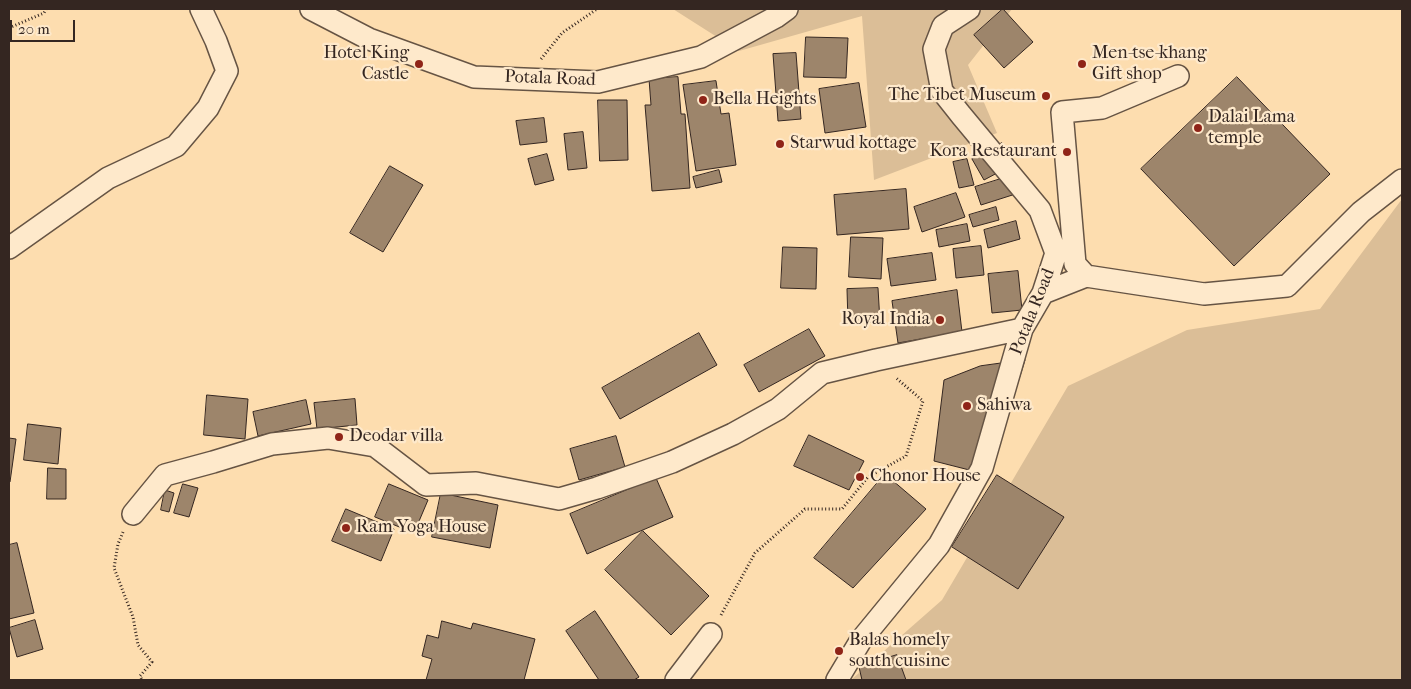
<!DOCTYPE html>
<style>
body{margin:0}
#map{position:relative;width:1411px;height:689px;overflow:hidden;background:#fdddaf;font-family:"IM FELL French Canon",serif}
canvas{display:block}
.frame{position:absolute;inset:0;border:10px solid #342621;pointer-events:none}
.scale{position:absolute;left:10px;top:20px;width:65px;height:22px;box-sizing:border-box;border:2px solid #342621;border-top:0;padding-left:6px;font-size:15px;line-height:18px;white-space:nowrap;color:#342621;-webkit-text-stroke:4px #fee9cb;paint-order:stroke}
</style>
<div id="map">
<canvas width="1411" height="689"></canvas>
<div class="frame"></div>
<div class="scale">20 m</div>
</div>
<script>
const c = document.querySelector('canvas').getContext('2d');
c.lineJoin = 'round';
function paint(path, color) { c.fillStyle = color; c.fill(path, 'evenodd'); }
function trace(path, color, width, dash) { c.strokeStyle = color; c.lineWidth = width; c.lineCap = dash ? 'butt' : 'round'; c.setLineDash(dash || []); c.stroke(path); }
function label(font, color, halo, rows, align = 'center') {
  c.font = font + ' "IM FELL French Canon",serif'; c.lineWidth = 4.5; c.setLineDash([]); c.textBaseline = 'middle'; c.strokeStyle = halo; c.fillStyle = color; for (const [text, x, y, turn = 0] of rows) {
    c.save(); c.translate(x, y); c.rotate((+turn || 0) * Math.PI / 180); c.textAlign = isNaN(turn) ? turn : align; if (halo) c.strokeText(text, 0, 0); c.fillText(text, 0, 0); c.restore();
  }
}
paint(new Path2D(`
 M673,9H1012L968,65L997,133L874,180L862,16L739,51Z
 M1402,199V680H851L942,600L1068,386L1187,330L1320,309Z`), '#dbbe97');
const building = new Path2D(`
 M1003,9L1033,42L1004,68L974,35Z
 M806,37L848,38L846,78L804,77Z
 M796,53L801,119L778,121L773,54Z
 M678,77L681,114H685L690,188L652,191L645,105H651L649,79Z
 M1237,77L1330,174L1234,266L1141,169Z
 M716,81L721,114L729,113L736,165L696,171L683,85Z
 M859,83L866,127L825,133L819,89Z
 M598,100H627L628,160L600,161Z
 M544,118L547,142L520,145L516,121Z
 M583,132L587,168L568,170L564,134Z
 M1002,143L1014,164L984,180L972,159Z
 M547,154L554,180L535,185L528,159Z
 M967,159L974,185L959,188L953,162Z
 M390,166L423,185L383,252L350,233Z
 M719,170L722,182L696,188L693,177Z
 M1020,173L1025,191L981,205L975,187Z
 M906,189L909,229L837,235L834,195Z
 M956,193L965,217L922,232L914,207Z
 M996,207L999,220L973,227L969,215Z
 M1016,221L1020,239L988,248L984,230Z
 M967,224L970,241L939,247L936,230Z
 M851,237L883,238L881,279L849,277Z
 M981,246L984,275L956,278L953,249Z
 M783,247L817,248L816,289L781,288Z
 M932,253L936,280L891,286L887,259Z
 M1018,271L1022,310L992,313L988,274Z
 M878,288L880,322L848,323L847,289Z
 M957,290L962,332L898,343L892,301Z
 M809,329L825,356L759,392L744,365Z
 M699,333L717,365L620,419L602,388Z
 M1025,360L989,475L934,461L944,380L980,366Z
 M207,395L248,399L245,439L204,435Z
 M355,399L357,425L317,429L314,403Z
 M306,400L311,424L258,436L253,412Z
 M28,424L61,428L58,464L24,460Z
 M809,435L864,461L849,490L794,466Z
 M616,436L625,467L579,480L570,449Z
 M9,438L16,439L10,482H9Z
 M48,468L66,469V499H47Z
 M885,474L926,509L853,588L814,558Z
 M997,475L1064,517L1018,589L952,547Z
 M656,478L673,517L587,554L570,514Z
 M183,484L198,488L189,517L174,513Z
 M389,484L428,500L414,533L375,517Z
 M165,490L174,493L169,512L161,510Z
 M441,493L498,505L490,548L432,537Z
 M346,509L394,529L381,561L332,541Z
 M643,531L709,596L671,635L605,570Z
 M17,543L34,613L9,619V545Z
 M595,611L639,677L634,680H599L566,631Z
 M35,620L43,649L17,657L9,628Z
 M442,621L471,629L473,623L535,639L524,680H426L432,659L422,656L427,635L438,638Z
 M897,655L906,680H862L859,667Z`);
paint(building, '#9d856b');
trace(building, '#342621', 1);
const minor = new Path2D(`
 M311,9L369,39L474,77L598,82L701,57L776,17L787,9
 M9,248L108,178L176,146L208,108L227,71L216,41L201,9
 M1086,276L1075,264L1062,112L1102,108L1178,76
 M1043,293L1086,276L1204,294L1287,286L1361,212L1402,180
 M133,514L165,475L213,462L272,444L328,438L375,446L426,485L476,483L559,499L597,488L672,462L733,434L778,409L822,373L876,360L1022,329
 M676,680L711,634
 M837,680L861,640L939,545L982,468L1022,329L1043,293L1056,253L1040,210L961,115L942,91L934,49L943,26L969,9`);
trace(minor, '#665444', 24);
trace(new Path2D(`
 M9,28L44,13L46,9
 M541,59L562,33L597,9
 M123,532L118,544L114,568L133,617L138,645L152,662L140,676L142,680
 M721,615L755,553L805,509H842L868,477L906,456L923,401L895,377`), '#342621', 3, [1, 2.5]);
trace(minor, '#fee9cb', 21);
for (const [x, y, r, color] of [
 [419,64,5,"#8f2418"],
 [1082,64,5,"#8f2418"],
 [1046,96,5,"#8f2418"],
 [703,100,5,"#8f2418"],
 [1198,128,5,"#8f2418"],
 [780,144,5,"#8f2418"],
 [1067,152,5,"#8f2418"],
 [940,320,5,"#8f2418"],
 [967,406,5,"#8f2418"],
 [339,437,5,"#8f2418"],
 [860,477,5,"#8f2418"],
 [346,528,5,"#8f2418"],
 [839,651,5,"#8f2418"]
]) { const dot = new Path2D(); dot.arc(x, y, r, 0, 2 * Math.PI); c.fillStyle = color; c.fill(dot); trace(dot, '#fee9cb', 2); }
label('18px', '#342621', '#fee9cb', [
 ["Hotel King",409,54,"right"],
 ["Castle",409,75,"right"],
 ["Men-tse-khang",1092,54],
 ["Gift shop",1092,75],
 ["The Tibet Museum",1036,96,"right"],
 ["Bella Heights",713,100],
 ["Dalai Lama",1208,118],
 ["temple",1208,139],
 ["Starwud kottage",790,144],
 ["Kora Restaurant",1057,152,"right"],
 ["Royal India",930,320,"right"],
 ["Sahiwa",977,406],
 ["Deodar villa",349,437],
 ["Chonor House",870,477],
 ["Ram Yoga House",356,528],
 ["Balas homely",849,641],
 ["south cuisine",849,662]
], 'left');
label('18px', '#342621', '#fee9cb', [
 ["Potala Road",550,79,2],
 ["Potala Road",1033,312,-68]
]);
</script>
